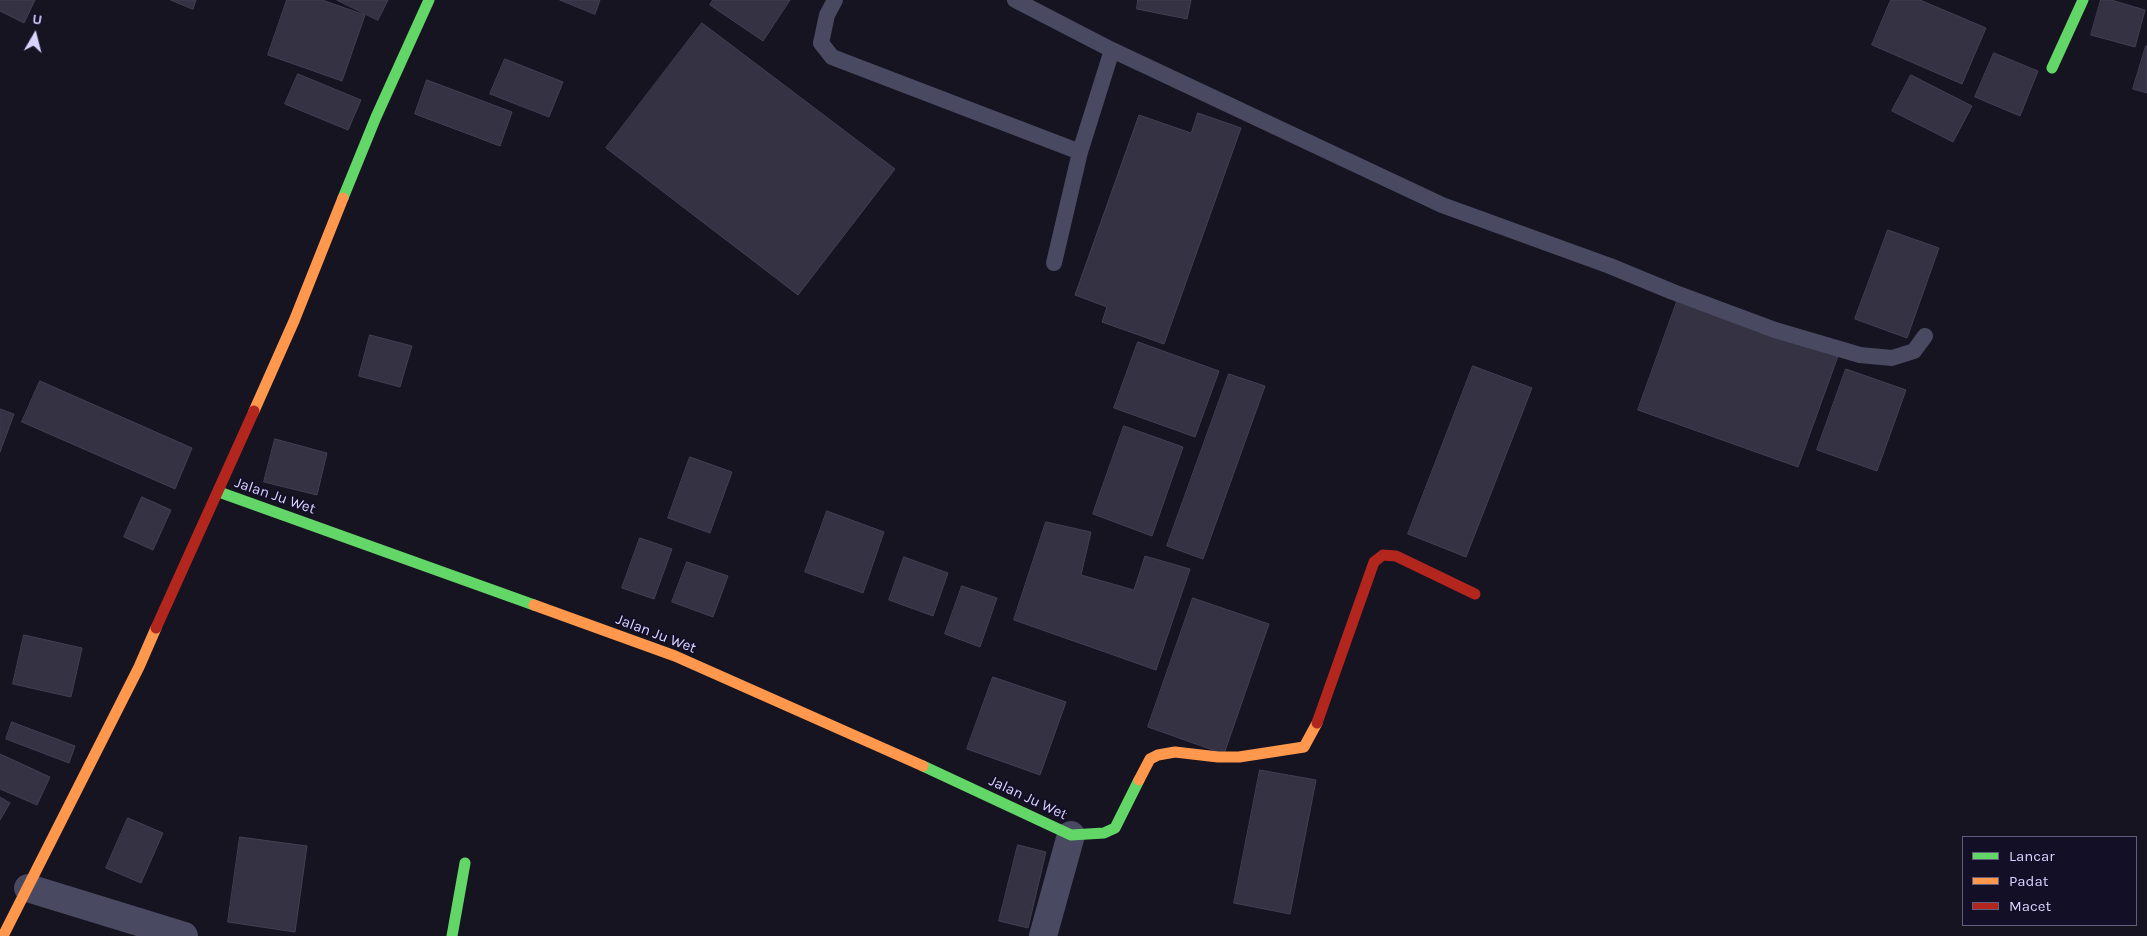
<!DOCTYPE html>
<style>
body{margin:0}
#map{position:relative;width:2147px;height:936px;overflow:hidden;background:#161421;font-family:Karla,sans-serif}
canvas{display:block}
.legend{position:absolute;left:1962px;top:836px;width:175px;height:90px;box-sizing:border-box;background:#130f26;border:1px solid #625e7d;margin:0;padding:6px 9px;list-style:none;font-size:15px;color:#d9d4ff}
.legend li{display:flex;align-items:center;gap:10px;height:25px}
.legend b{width:25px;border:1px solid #625e7d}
.north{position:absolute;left:10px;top:10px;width:50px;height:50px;-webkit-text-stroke:4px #130f26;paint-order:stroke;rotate:8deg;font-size:14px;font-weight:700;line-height:20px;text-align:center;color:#d9d4ff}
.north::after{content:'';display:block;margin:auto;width:18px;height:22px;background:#d9d4ff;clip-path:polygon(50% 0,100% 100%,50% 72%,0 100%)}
</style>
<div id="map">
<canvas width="2147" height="936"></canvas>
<ul class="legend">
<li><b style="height:6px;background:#63d668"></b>Lancar</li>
<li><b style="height:6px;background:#ff974d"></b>Padat</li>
<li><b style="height:6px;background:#b3261e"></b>Macet</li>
</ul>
<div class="north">U</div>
</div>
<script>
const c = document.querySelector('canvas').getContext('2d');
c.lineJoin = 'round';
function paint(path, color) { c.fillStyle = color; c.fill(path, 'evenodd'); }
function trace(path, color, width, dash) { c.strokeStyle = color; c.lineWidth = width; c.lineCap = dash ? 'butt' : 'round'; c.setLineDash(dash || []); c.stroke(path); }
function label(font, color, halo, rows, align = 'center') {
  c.font = font + ' Karla,sans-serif'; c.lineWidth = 4; c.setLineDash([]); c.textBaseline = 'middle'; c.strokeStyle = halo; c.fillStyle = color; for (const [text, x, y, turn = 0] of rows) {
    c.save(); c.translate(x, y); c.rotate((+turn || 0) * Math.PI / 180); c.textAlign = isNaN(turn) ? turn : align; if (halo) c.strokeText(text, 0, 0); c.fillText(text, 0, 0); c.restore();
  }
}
const building = new Path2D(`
 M0,0H35L24,23L0,11Z
 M171,0H196L193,9Z
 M287,0H322L365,15L342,81L268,55Z
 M337,0H388L378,20Z
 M560,0H600L595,14Z
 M713,0H790L763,41L710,5Z
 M1138,0H1191L1187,19L1137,9Z
 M1891,0H1920L1986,28L1962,84L1872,45Z
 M2101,0H2111L2145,10L2135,47L2091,35Z
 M702,23L895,169L798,295L606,148Z
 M2146,46H2147V93L2133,89Z
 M1994,53L2038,71L2020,116L1975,97Z
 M505,59L563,82L549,117L490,94Z
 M298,74L361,100L348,130L285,104Z
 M1911,75L1972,106L1953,142L1892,111Z
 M427,80L512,112L500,146L415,114Z
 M1198,113L1241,128L1164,344L1102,322L1107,307L1075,295L1139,115L1191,133Z
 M1888,230L1939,248L1907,338L1855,319Z
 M1678,299L1838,356L1798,467L1638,410Z
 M370,335L412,346L400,387L359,376Z
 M1138,342L1219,371L1195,437L1114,408Z
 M1473,366L1532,388L1466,557L1408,534Z
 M1846,369L1906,390L1877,471L1817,450Z
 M1229,374L1265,386L1203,559L1167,546Z
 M40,381L192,448L175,489L22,422Z
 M0,409L14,414L0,452Z
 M1124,426L1183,447L1152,536L1093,514Z
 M275,439L327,453L317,495L264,482Z
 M690,457L732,472L710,533L668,518Z
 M142,497L171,510L153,550L124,537Z
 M827,511L884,532L863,593L805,572Z
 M1046,522L1091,532L1081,575L1134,590L1145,556L1190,569L1156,670L1014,620Z
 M640,538L672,549L654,599L622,588Z
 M904,557L948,573L933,616L889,600Z
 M687,562L728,576L713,617L672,602Z
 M962,586L997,598L980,647L945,634Z
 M1193,598L1269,624L1224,754L1148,727Z
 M24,635L82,648L71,697L13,684Z
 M993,677L1066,702L1040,775L967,749Z
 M12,722L75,746L69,763L6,739Z
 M0,754L50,777L37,805L0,789Z
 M1260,770L1316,780L1290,914L1234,903Z
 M0,797L10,803L0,820Z
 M128,818L163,833L141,883L106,868Z
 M240,837L307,846L295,932L228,922Z
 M1018,845L1046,852L1028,928L999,921Z`);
paint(building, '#343243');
trace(building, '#433f54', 1);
trace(new Path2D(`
 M835,0L827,15L821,43L832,57L1080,152
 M1015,0L1112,50L1442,205L1610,266L1673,292L1775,330L1860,355L1892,358L1914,351L1925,336
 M1054,263L1080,152L1112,50`), '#4a4962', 16);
trace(new Path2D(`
 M28,888L184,936
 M1043,936L1071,835`), '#4a4962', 28);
trace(new Path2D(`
 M2052,68L2083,0
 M343,198L376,117L429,0
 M219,492L534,605
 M923,766L1071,835L1104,833L1115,828L1139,780
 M452,936L465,863`), '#63d668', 11);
trace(new Path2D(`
 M254,411L294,321L343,198
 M534,605L675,656L923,766
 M1139,780L1150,759L1158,755L1175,752L1218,757H1239L1304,747L1317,723
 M3,936L139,667L156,628`), '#ff974d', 11);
trace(new Path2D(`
 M156,628L254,411
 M1317,723L1374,562L1383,555L1396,556L1475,594`), '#b3261e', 11);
label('15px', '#d9d4ff', '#130f26', [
 ["Jalan Ju Wet",275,496,19],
 ["Jalan Ju Wet",656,634,21],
 ["Jalan Ju Wet",1028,798,25]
]);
</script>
